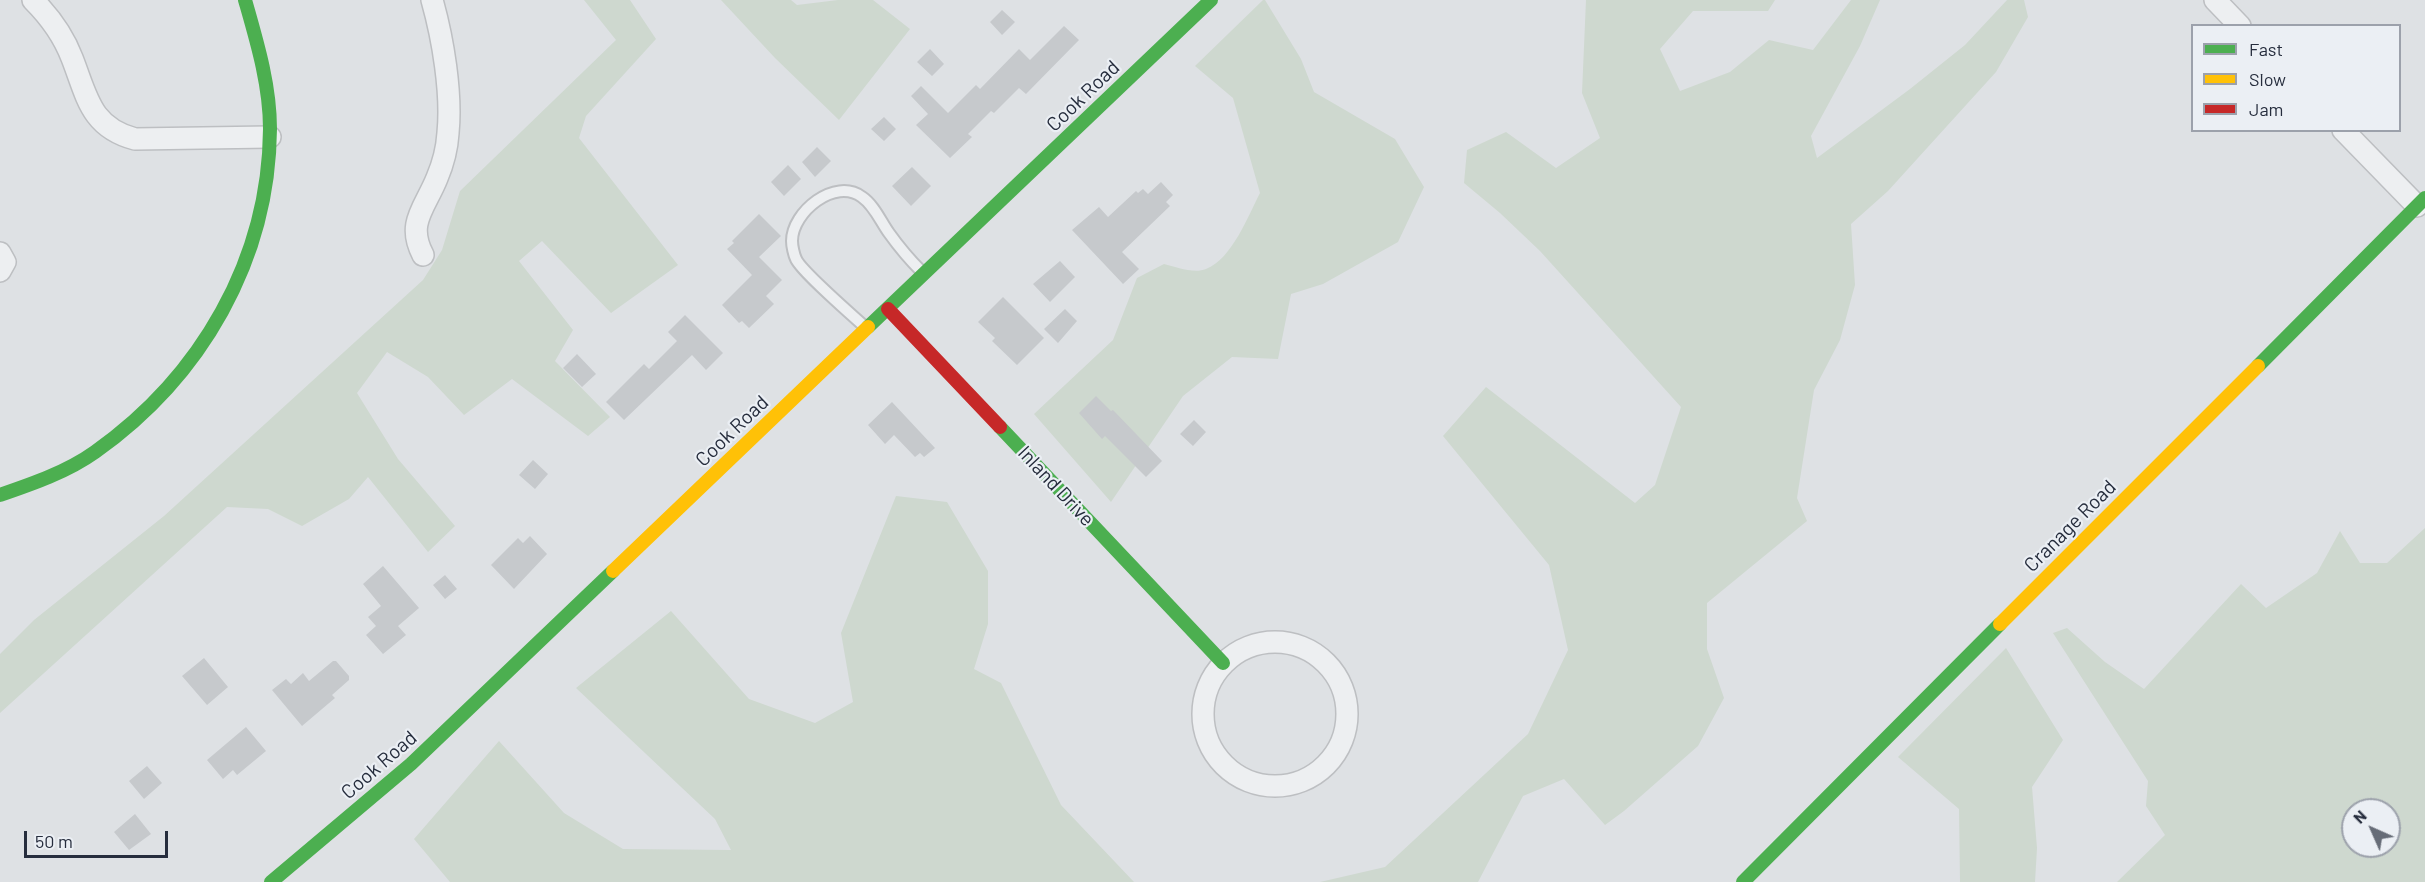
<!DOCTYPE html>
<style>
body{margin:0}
#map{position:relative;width:2425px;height:882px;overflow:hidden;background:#dee1e4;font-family:Barlow,sans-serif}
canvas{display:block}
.legend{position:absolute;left:2191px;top:24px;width:210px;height:108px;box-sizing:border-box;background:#ebeff4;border:2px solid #9ca1ab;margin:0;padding:8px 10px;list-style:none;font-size:18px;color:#262d3d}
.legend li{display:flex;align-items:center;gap:12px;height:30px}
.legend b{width:30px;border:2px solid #9ca1ab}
.north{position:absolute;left:2341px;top:798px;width:60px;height:60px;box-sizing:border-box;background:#ebeff4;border:2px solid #9ca1ab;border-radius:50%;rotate:315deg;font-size:16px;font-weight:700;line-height:24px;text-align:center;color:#262d3d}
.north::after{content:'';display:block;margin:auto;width:21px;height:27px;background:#666c77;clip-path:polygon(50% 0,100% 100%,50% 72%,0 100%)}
.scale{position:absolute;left:24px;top:831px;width:144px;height:27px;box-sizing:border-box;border:3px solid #262d3d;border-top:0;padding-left:8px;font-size:18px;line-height:21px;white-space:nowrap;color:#262d3d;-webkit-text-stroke:4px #ebeff4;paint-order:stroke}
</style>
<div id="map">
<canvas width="2425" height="882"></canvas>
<ul class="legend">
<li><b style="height:8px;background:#4caf50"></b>Fast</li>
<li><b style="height:8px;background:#ffc107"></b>Slow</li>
<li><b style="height:8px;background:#c62828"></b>Jam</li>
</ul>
<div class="north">N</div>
<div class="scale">50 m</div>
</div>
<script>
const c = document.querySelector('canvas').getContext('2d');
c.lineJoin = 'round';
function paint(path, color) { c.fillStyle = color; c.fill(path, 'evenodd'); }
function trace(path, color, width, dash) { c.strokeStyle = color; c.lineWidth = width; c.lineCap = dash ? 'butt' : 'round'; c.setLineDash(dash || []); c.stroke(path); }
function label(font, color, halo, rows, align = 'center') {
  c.font = font + ' Barlow,sans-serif'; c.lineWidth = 4.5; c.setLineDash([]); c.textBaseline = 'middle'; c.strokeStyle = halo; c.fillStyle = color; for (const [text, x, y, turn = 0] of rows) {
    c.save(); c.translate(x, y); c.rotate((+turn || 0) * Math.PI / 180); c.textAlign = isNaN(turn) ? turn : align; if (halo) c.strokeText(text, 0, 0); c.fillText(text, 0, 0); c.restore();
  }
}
paint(new Path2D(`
 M584,0H630L656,39L586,116L579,138L678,265L611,313L542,241L519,261L573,330L555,361L610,417L588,436L512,379L464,415L428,377L387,352L357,393L398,459L455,526L428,552L368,477L349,499L302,526L268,509L227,507L0,713V654L34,620L164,516L423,280L442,250L460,191L616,40Z
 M721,0H791L797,5L838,0H873L910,29L839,120L775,58Z
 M1263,0H1265L1301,59L1314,92L1395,139L1424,187L1398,242L1323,284L1291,294L1278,359L1232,357L1183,396L1111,502L1034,414L1113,340L1137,278L1164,264C1176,267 1194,274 1206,269C1232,259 1248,216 1260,193L1233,98L1195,66Z
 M1586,0H1775L1768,11H1693L1660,49L1680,91L1730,72L1769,40L1813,50L1851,0H1880L1860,46L1811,136L1817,158L1910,89L1965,45L2007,0H2024L2028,17L1996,72L1888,191L1851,224L1855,285L1840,340L1814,390L1797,498L1807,521L1707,603V649L1724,698L1698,746L1624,811L1605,825L1564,779L1523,796L1478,882H1320L1385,867L1528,734L1568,650L1549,565L1443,436L1486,387L1635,503L1655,485L1681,407L1540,251L1500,213L1464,183L1467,150L1506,132L1556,168L1600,138L1582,93Z
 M896,496L947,502L988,571V624L974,669L1001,683L1061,805L1134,882H450L414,839L499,741L564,813L623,849L731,850L715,819L576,688L671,611L749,699L815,723L853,702L841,633Z
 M2425,528V882H2117L2165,835L2146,806L2148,781L2053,633L2067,628L2105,662L2144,689L2241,584L2266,608L2317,573L2340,531L2360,563H2387ZM2353,810H2389V846H2353Z
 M2006,648L2063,740L2032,787L2037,848L2035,882H1960L1959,809L1898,757Z`), '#ced8cf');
paint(new Path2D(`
 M1002,10L1015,22L1002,35L990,22Z
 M1064,26L1079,40L1026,94L1019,88L994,113L991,111L968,134L972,137L950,158L916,125L928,114L911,96L921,86L948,113L976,85L980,89L1019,49L1030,60Z
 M930,49L944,64L932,76L917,62Z
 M884,117L896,129L884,141L871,129Z
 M817,147L831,161L815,177L802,162Z
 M788,165L801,179L784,196L771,182Z
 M912,167L931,186L911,206L892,186Z
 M1161,182L1173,195L1166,202L1170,206L1122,252L1139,269L1123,284L1072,230L1099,207L1108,217L1136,191L1138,193L1143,189L1148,194Z
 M759,214L781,236L759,257L782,280L766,296L774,304L749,328L742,321L739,323L722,305L752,275L727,249L734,243L732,241Z
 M1060,261L1075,277L1050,302L1033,284Z
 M1003,297L1044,338L1017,365L992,341L995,338L978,322Z
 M1065,309L1077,321L1058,343L1044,329Z
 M685,315L723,353L706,370L692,355L624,420L606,402L644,364L649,369L677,341L668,332Z
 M577,354L596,374L582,387L563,368Z
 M1096,396L1111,411L1113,410L1162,461L1146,477L1105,436L1102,439L1079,413Z
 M892,402L935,448L924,457L920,453L915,457L894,435L885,444L868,425Z
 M1194,420L1206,432L1193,446L1180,434Z
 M533,460L548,474L535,489L519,475Z
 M530,536L547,554L514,589L491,565L518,538L523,543Z
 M383,566L419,608L398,626L406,635L383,654L366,635L376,626L368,617L381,606L363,584Z
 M445,575L457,589L445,599L433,585Z
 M204,658L228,687L207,705L182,676Z
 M333,661H336L349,676V680L332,695L335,698L302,726L272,690L286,679L291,684L303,673L309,681Z
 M246,727L266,751L237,775L233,770L223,779L207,760Z
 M147,766L162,783L144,799L129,781Z
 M135,814L151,834L129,850L114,832Z`), '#c6c9cc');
const lane = new Path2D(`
 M865,327C852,315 801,271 796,259C794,255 792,246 792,241C792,212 835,177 862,197C874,205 881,222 889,233C899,247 910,260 922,272`);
const street = new Path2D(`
 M33,0C49,16 64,37 72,58C87,96 90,127 135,139L270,137
 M2215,0L2240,26
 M2343,130L2417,206
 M0,253L5,262L0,271
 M423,255C406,223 425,208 437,178C443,164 447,149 448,133C452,93 443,39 432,0
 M1203 714a72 72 0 1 1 144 0a72 72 0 1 1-144 0Z`);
trace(lane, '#bdbfc2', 14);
trace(street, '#bdbfc2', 24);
trace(lane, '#edeff1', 10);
trace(street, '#edeff1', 21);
trace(new Path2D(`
 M868,327L1211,0
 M2258,366L2425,198
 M1000,427L1223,663
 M0,495C32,484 67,472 95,452C201,377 269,260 270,129C270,85 257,42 245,0
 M271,882L411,764L613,571
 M1743,882L2000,624`), '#4caf50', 14);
trace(new Path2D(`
 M613,571L868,327
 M2000,624L2258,366`), '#ffc107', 14);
trace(new Path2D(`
 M888,309L1000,427`), '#c62828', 14);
label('20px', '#262d3d', '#ebeff4', [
 ["Cook Road",1083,96,-44],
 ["Cook Road",732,431,-44],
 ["Inland Drive",1056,486,47],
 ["Cranage Road",2070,526,-45],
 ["Cook Road",379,765,-41]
]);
</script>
